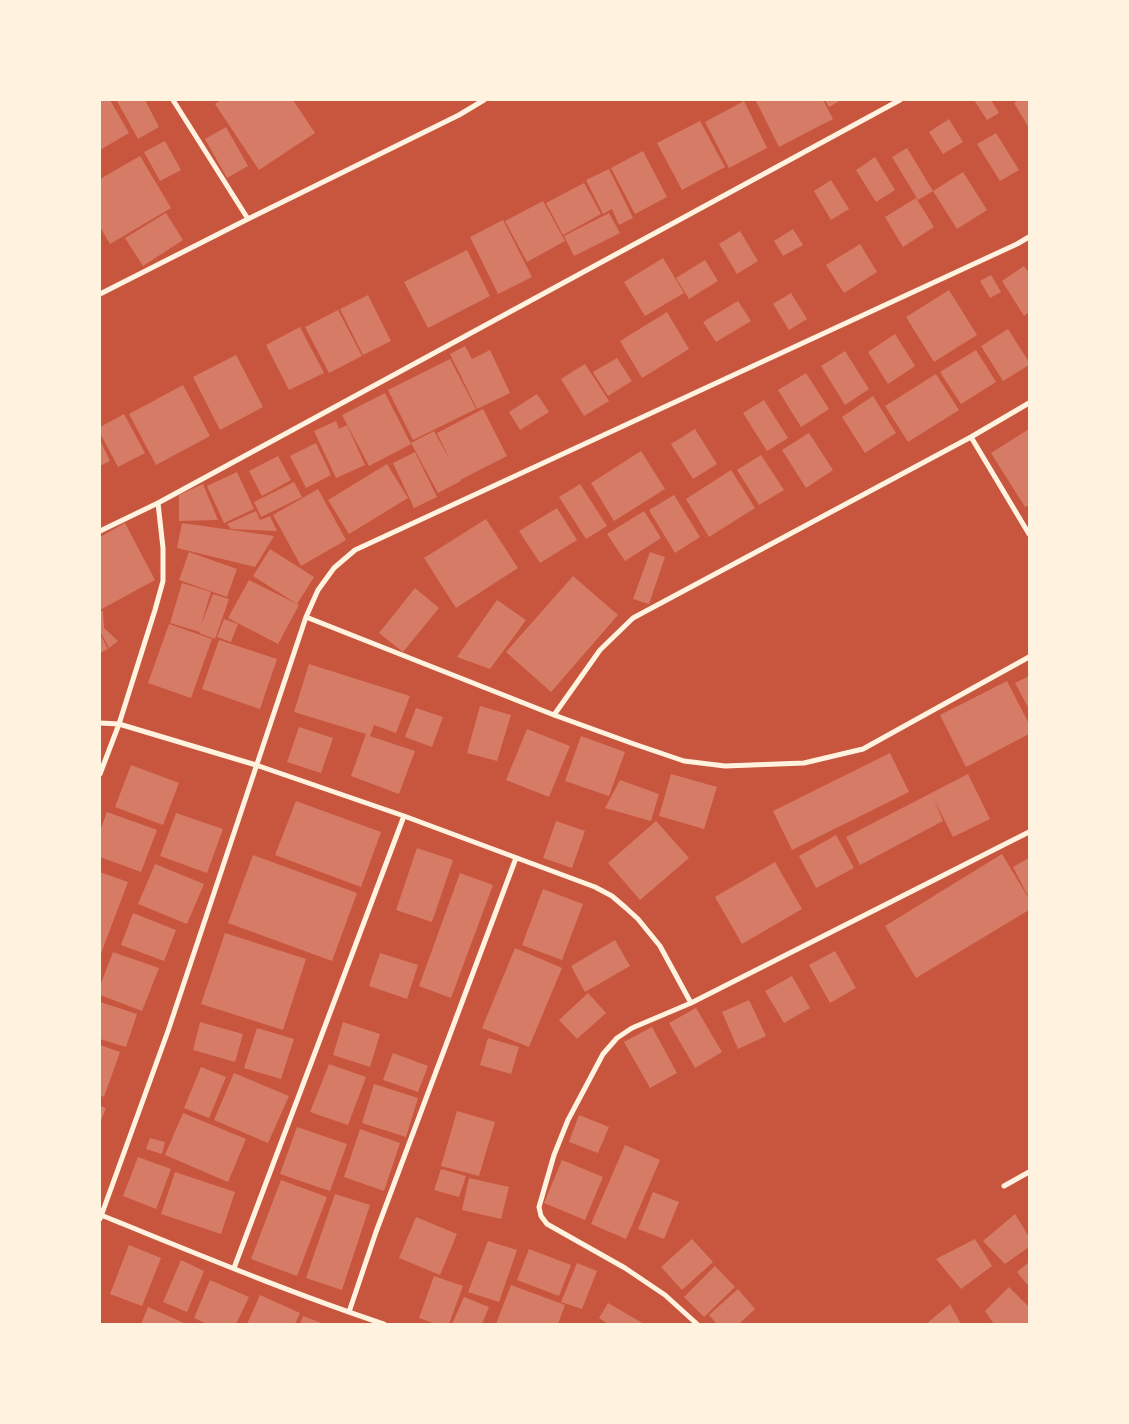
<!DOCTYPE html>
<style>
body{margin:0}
#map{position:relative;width:1129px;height:1424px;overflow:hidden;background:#c8553d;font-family:"Source Sans 3",sans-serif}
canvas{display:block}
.frame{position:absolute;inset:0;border:101px solid #fff3e0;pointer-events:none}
</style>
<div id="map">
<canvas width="1129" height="1424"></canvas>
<div class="frame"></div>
</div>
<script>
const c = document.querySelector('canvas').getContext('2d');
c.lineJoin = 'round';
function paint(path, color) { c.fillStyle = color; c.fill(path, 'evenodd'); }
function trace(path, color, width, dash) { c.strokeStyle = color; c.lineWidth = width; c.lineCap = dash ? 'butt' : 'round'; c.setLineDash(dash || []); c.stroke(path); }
paint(new Path2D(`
 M100,100H110L129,133L100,150Z
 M119,100H145L159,127L138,139L117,101Z
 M221,100H293L315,133L259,170L215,104Z
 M757,100H823L833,119L779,147L756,101Z
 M825,100H841L829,107Z
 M974,100H991L999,113L987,120Z
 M1019,100H1029V128L1014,103Z
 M744,101L767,148L729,168L705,122Z
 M949,119L963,142L943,154L929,132Z
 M700,121L725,167L682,190L657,143Z
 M226,127L248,166L227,178L205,139Z
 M996,133L1019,170L1000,181L977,144Z
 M165,141L181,170L160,181L144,152Z
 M907,148L933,191L918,200L892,157Z
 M643,151L667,197L635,214L611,168Z
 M140,156L171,208L110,244L100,227V179Z
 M875,157L895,190L876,202L856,170Z
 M609,169L633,218L619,225L612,209L603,214L586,180Z
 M963,172L987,210L957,229L933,191Z
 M831,180L849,209L831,220L814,191Z
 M584,183L601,214L563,235L546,203Z
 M916,198L934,227L903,247L885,217Z
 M543,201L565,241L527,262L505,221Z
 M166,213L183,240L143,266L125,238Z
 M609,213L620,233L574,256L564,236Z
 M503,220L532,277L498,294L470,237Z
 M793,229L803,245L783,256L774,241Z
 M740,231L758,261L737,274L719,244Z
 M860,244L877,272L844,293L826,265Z
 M467,250L490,296L428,328L404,282Z
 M663,258L684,293L645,316L624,282Z
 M705,260L718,281L689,299L676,278Z
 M1024,266L1029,273V312L1024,316L1002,281Z
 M991,275L1001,292L990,298L980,281Z
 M949,290L977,335L934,362L906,317Z
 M791,293L807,319L789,330L773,304Z
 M368,295L391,341L363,355L340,309Z
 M738,301L751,321L716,342L703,322Z
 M338,310L362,356L329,373L305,327Z
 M667,312L689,349L642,378L620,341Z
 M300,327L324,373L289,390L266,345Z
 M1008,329L1029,362V365L1003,381L981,346Z
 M895,334L915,366L888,384L868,352Z
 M465,346L472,359L490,350L510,393L477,409L450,354Z
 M976,350L996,382L961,404L940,372Z
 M845,351L869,389L845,405L821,366Z
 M236,355L263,407L220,430L193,377Z
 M617,358L632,381L608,396L593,372Z
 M450,359L476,409L413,440L388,390Z
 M585,364L609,401L584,416L561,379Z
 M806,373L829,409L801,427L778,390Z
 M936,374L959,410L908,442L885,406Z
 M183,385L210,436L156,465L129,414Z
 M385,393L411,444L369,466L342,415Z
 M537,394L549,412L520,430L509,412Z
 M873,396L896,433L865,453L842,417Z
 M764,400L788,438L767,451L743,413Z
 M483,409L507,456L460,480L461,481L438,493L411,443L434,431L450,460L437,433Z
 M124,414L145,453L118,467L100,433V427Z
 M336,421L339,429L347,425L365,465L336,478L314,431Z
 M695,429L717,464L693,479L671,444Z
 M1029,429V505L1025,507L991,453Z
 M809,433L833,470L806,488L782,450Z
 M100,440L110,461L100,466Z
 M316,443L331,475L306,488L290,456Z
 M641,451L665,489L614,521L591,483Z
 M415,452L437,497L414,508L393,463Z
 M761,455L784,490L759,505L737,470Z
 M278,456L291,480L262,496L249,471Z
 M387,464L408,498L349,534L328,500Z
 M731,470L755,508L709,537L686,499Z
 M237,472L254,509L224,523L207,486Z
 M294,482L302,497L261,517L254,502Z
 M203,484L218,520L179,521V495Z
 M580,484L607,526L586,539L559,497Z
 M318,489L346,540L301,566L273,515Z
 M674,495L700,537L675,553L649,510Z
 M557,508L577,540L540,563L519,531Z
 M256,511L260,520L270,516L277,531L231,529L227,524Z
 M644,511L661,538L625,561L607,534Z
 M486,519L518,568L456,608L424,558Z
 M125,523L155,580L100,610V537Z
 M182,523L274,536L255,567L177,548Z
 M270,549L314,577L297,604L253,576Z
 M189,552L237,569L227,597L179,580Z
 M650,552L665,557L649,604L633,599Z
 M573,576L618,615L551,692L506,652Z
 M249,580L299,605L278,644L228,618Z
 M182,583L211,592L200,628L213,594L229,599L215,639L199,633L200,632L170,623Z
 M415,588L439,608L403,652L379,633Z
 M497,600L526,620L490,669L457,657Z
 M103,611L104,628L118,641L109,648L100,631V612Z
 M224,619L238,624L231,642L217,637Z
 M169,624L212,639L191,698L148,683Z
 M100,634L108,649L100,653Z
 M219,640L277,659L260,709L202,689Z
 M309,664L410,696L396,733L374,725L370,736L415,751L399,794L351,776L366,734L294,712Z
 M1029,676V709L1015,683Z
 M1007,681L1029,724V734L966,767L940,715Z
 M480,706L511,715L497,761L467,753Z
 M416,708L443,717L432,747L405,737Z
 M299,727L333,738L321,773L287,762Z
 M527,729L570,746L549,797L506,780Z
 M581,736L625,752L609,796L565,781Z
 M890,753L909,792L792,850L773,811Z
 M131,765L179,783L163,825L115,807Z
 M671,774L717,787L704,829L659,816Z
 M968,774L990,819L953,837L934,799L943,821L860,865L846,837Z
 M620,780L659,794L651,821L605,808Z
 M296,801L381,832L361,887L275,855Z
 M107,812L157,830L141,872L100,857V831Z
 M176,813L223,829L207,873L160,856Z
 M556,821L585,831L572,868L543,858Z
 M656,821L689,858L640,900L608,863Z
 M836,835L854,868L816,888L799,856Z
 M417,848L453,860L432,922L396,910Z
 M1002,854L1029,899V910L916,978L885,926Z
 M253,855L357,893L332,961L228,923Z
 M1029,858V898L1013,867Z
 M775,862L802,909L742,944L715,897Z
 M155,864L204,884L187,924L138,904Z
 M100,872L128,882L100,956Z
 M460,873L493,885L451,998L419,986Z
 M543,889L583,904L562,960L522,945Z
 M133,913L176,930L164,961L121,945Z
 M225,933L306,959L283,1030L201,1004Z
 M615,940L630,966L585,992L571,966Z
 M515,948L562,968L529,1047L482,1028Z
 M835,951L856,988L830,1003L809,965Z
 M113,952L159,968L142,1011L100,995V986Z
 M380,953L418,965L407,999L369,986Z
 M792,976L810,1008L784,1023L765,991Z
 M588,993L606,1013L577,1039L559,1020Z
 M749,1000L766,1036L738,1049L722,1012Z
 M100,1002L137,1014L126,1047L100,1039Z
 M696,1008L722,1052L695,1068L669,1023Z
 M200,1022L243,1034L235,1062L193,1050Z
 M343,1022L380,1034L370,1067L333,1055Z
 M652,1027L677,1073L650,1088L624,1042Z
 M257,1028L294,1039L281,1079L244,1068Z
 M488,1038L519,1047L511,1074L480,1065Z
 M100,1045L120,1052L104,1097L100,1095Z
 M393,1053L428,1066L418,1092L383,1080Z
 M329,1064L366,1077L348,1125L310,1112Z
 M201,1067L226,1077L209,1118L184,1108Z
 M234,1073L289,1096L268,1143L214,1120Z
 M374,1084L418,1098L406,1137L362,1123Z
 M100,1106L106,1108L100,1123Z
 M457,1111L495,1122L479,1176L441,1166Z
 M183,1113L246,1139L228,1182L165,1155Z
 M579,1115L609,1127L598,1153L569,1142Z
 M297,1127L347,1144L330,1191L280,1174Z
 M360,1129L400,1143L384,1191L344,1177Z
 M150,1138L165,1142L162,1154L146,1149Z
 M625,1145L660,1160L626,1239L591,1224Z
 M138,1157L171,1169L156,1209L123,1196Z
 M562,1160L603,1177L585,1220L544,1203Z
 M441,1169L466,1176L459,1197L434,1190Z
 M175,1172L235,1192L221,1234L161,1214Z
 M469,1178L509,1187L501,1219L462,1210Z
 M281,1180L327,1197L297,1276L251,1259Z
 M653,1192L679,1202L664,1239L638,1229Z
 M335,1194L370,1205L342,1290L306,1278Z
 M1015,1214L1029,1237V1247L1005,1264L983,1241Z
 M416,1217L457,1234L440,1275L399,1258Z
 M692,1239L713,1262L682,1290L661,1267Z
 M975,1239L992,1266L961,1289L936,1259Z
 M488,1241L517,1250L499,1302L468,1292Z
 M129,1245L161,1258L142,1306L110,1294Z
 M529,1249L571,1265L559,1296L517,1280Z
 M181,1260L204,1271L187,1312L163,1302Z
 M1029,1262V1287L1017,1272Z
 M577,1263L597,1271L582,1309L561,1302Z
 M715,1266L735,1287L704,1317L684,1297Z
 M434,1276L463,1286L449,1324H436L419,1318Z
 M210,1280L249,1297L236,1324H207L194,1318Z
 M511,1285L565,1305L558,1324H496Z
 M1009,1287L1029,1307V1324H994L985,1311Z
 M738,1289L755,1309L739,1324H717L709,1315Z
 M260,1295L300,1313L295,1324H247Z
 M464,1297L489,1307L482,1324H452Z
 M608,1303L644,1324H608L599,1318Z
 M950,1304L961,1324H926Z
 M148,1307L184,1323V1324H141Z
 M303,1316L324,1324H300Z`), '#d67c66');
trace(new Path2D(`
 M173,100L248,219
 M100,294L248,219L459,115L484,100
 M971,437L1029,534
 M100,531L158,503L900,100
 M306,617L554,715L634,744L684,761L725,766L804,763L863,749L1029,657
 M554,715L600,650L633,618L971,437L1029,403
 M100,723L119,724L256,765L404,816L595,887L612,896L626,908L638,919L660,946L691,1003
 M100,774L119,724L155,610L163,581V548L158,503
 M1004,1186L1029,1172
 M101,1215C195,1253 288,1292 384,1324
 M100,1219L168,1031L306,617L318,590L334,568L355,550L1017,244L1029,237
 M234,1268L404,816
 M349,1312L376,1232L516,858
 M697,1324L665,1295L625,1268L547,1224L541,1216L539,1207L554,1155L568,1120L603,1054L617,1038L632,1028L691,1003L1029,832`), '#fff3e0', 5);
</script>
